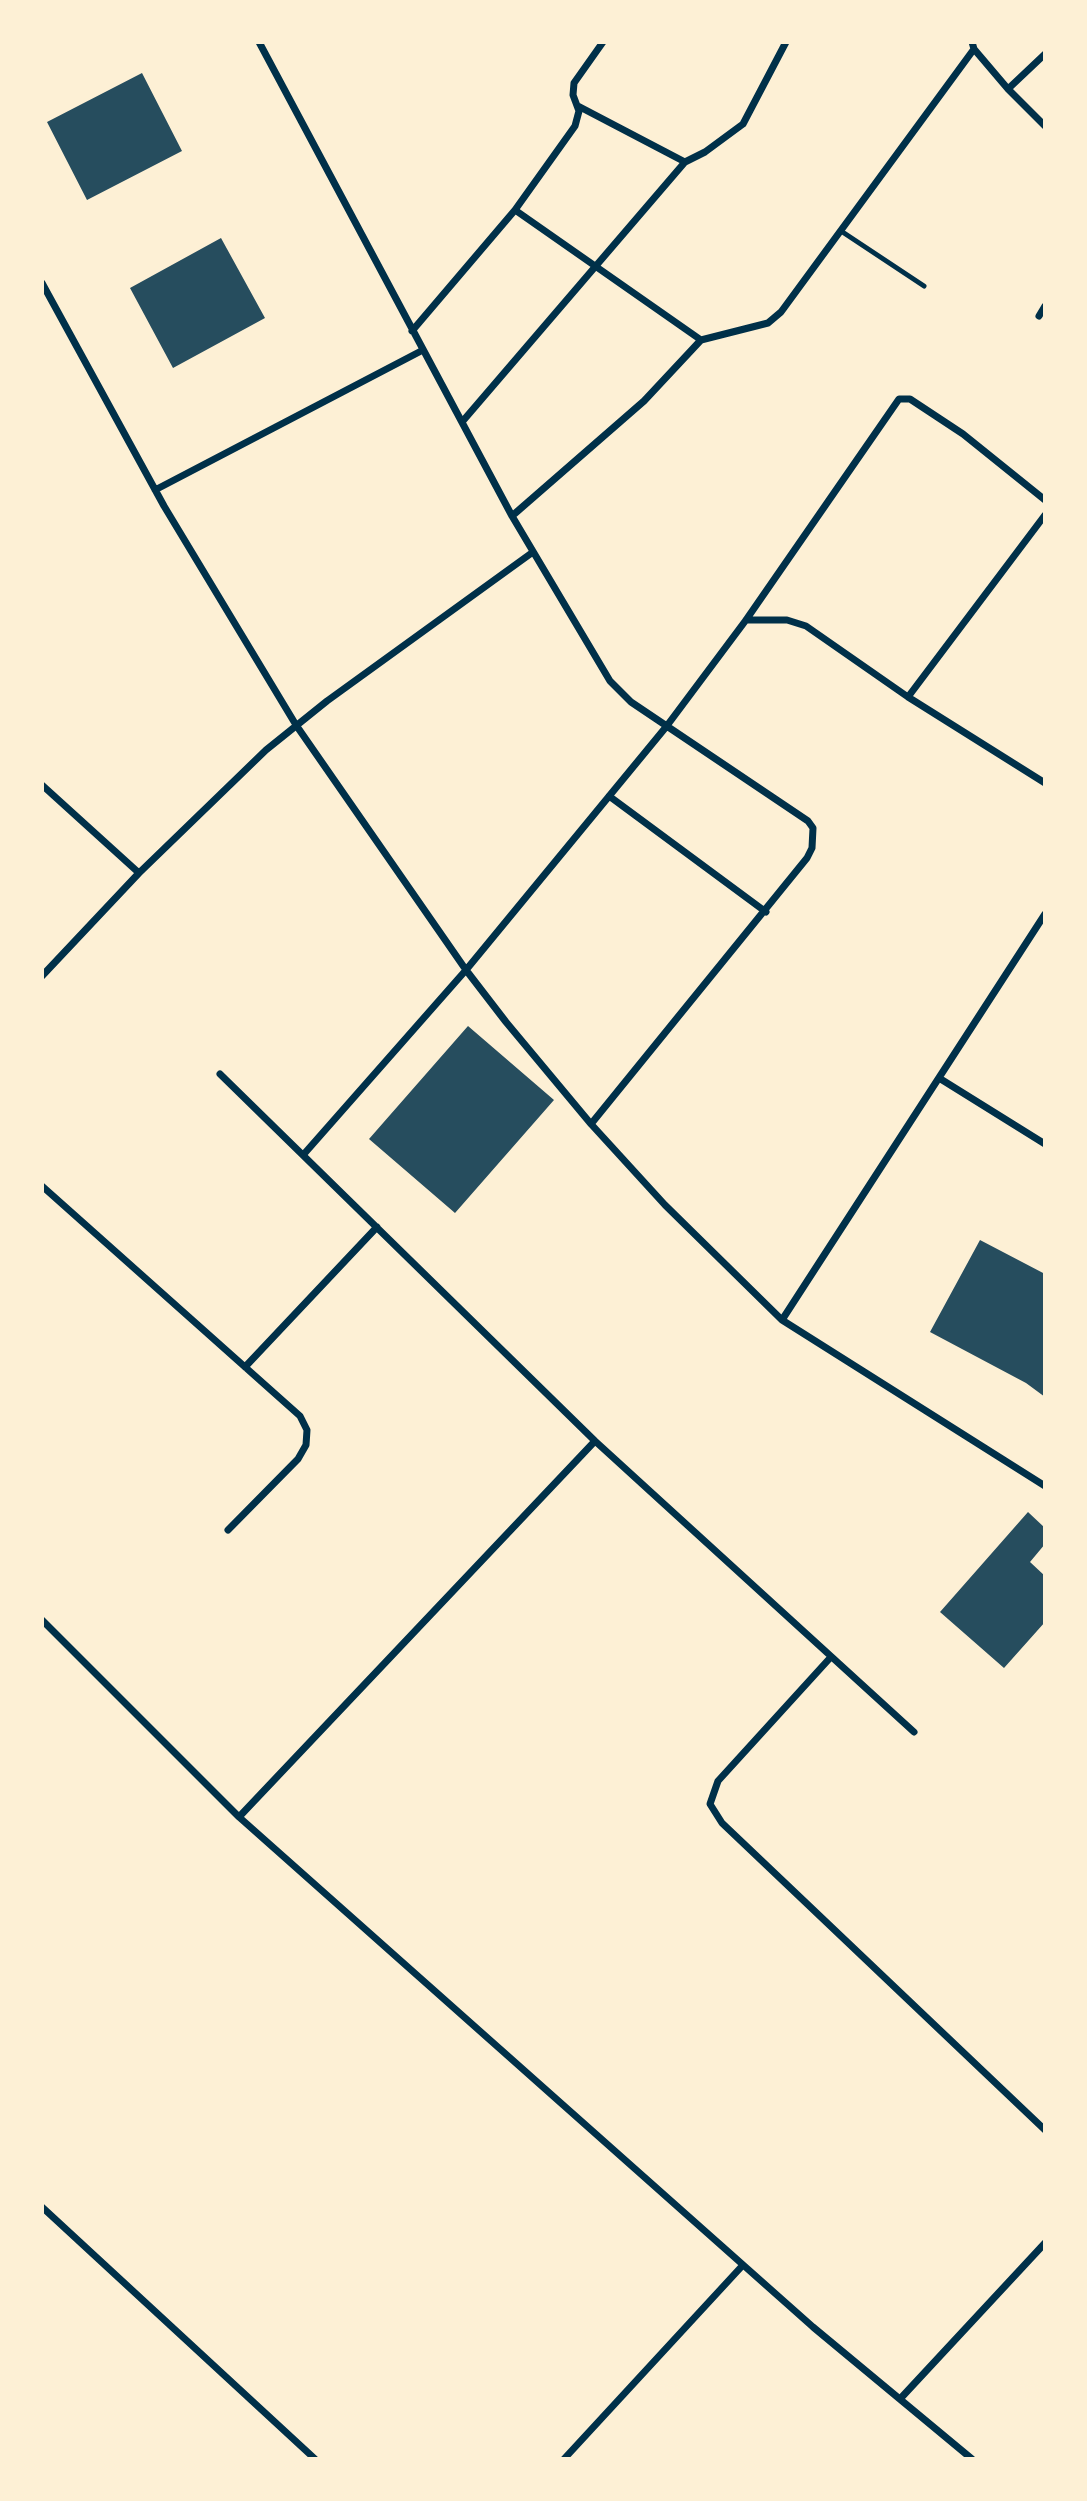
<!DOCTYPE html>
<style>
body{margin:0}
#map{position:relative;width:1087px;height:2501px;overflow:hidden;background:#fdf0d5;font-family:"PT Sans Narrow",sans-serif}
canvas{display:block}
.frame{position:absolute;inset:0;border:44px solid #fdf0d5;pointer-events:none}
</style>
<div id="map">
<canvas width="1087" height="2501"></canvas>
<div class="frame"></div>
</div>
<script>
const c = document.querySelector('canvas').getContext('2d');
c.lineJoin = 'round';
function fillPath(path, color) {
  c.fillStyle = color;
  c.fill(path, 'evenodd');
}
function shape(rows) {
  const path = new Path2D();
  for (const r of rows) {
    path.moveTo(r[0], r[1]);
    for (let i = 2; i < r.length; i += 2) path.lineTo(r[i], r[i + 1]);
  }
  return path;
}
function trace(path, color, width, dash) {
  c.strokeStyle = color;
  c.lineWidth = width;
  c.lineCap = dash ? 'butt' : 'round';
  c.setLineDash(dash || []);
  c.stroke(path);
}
const building = shape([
 [142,73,182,151,87,200,47,122],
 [221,238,265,318,173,368,130,288],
 [468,1026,554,1100,455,1213,369,1139],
 [980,1240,1045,1274,1045,1397,1026,1383,930,1332],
 [1028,1512,1045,1528,1045,1544,1030,1562,1045,1576,1045,1622,1004,1668,940,1612]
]);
const service = shape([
 [841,231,924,286]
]);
const minor = shape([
 [259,42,512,516,610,681,631,702,808,821,813,828,812,848,807,858,591,1124],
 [972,42,974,49,1008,89,1045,126],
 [1008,89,1045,54],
 [578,106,685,162],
 [515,210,701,340],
 [42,283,164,506,296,725,466,970,506,1022,591,1124,665,1205,782,1320,1045,1486],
 [1039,316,1045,306],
 [412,331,515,210,575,126,579,111,573,95,574,83,603,42],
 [701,340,768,323,781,312,974,49],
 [462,422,685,162,705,152,743,124,786,42],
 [155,490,423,350],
 [512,516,644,401,701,340],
 [746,620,787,620,806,626,908,697,1045,783],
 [908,697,1045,515],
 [42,785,139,873],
 [609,796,766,912],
 [42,976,139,873,266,750,327,701,533,552],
 [220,1074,595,1441,914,1732],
 [939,1078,1045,1144],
 [304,1154,466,970,666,727,746,620,899,399,910,399,963,434,1045,500],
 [42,1186,300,1416,307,1430,306,1445,298,1459,228,1530],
 [782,1320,1045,914],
 [245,1367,377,1227],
 [42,1620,239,1817,813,2327,972,2459],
 [830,1658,718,1781,710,1804,722,1823,1045,2130],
 [239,1817,595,1441],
 [42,2207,315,2459],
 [900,2399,1045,2243],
 [564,2459,743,2265]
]);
fillPath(building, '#264d5e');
trace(service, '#003049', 5);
trace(minor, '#003049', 7);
</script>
